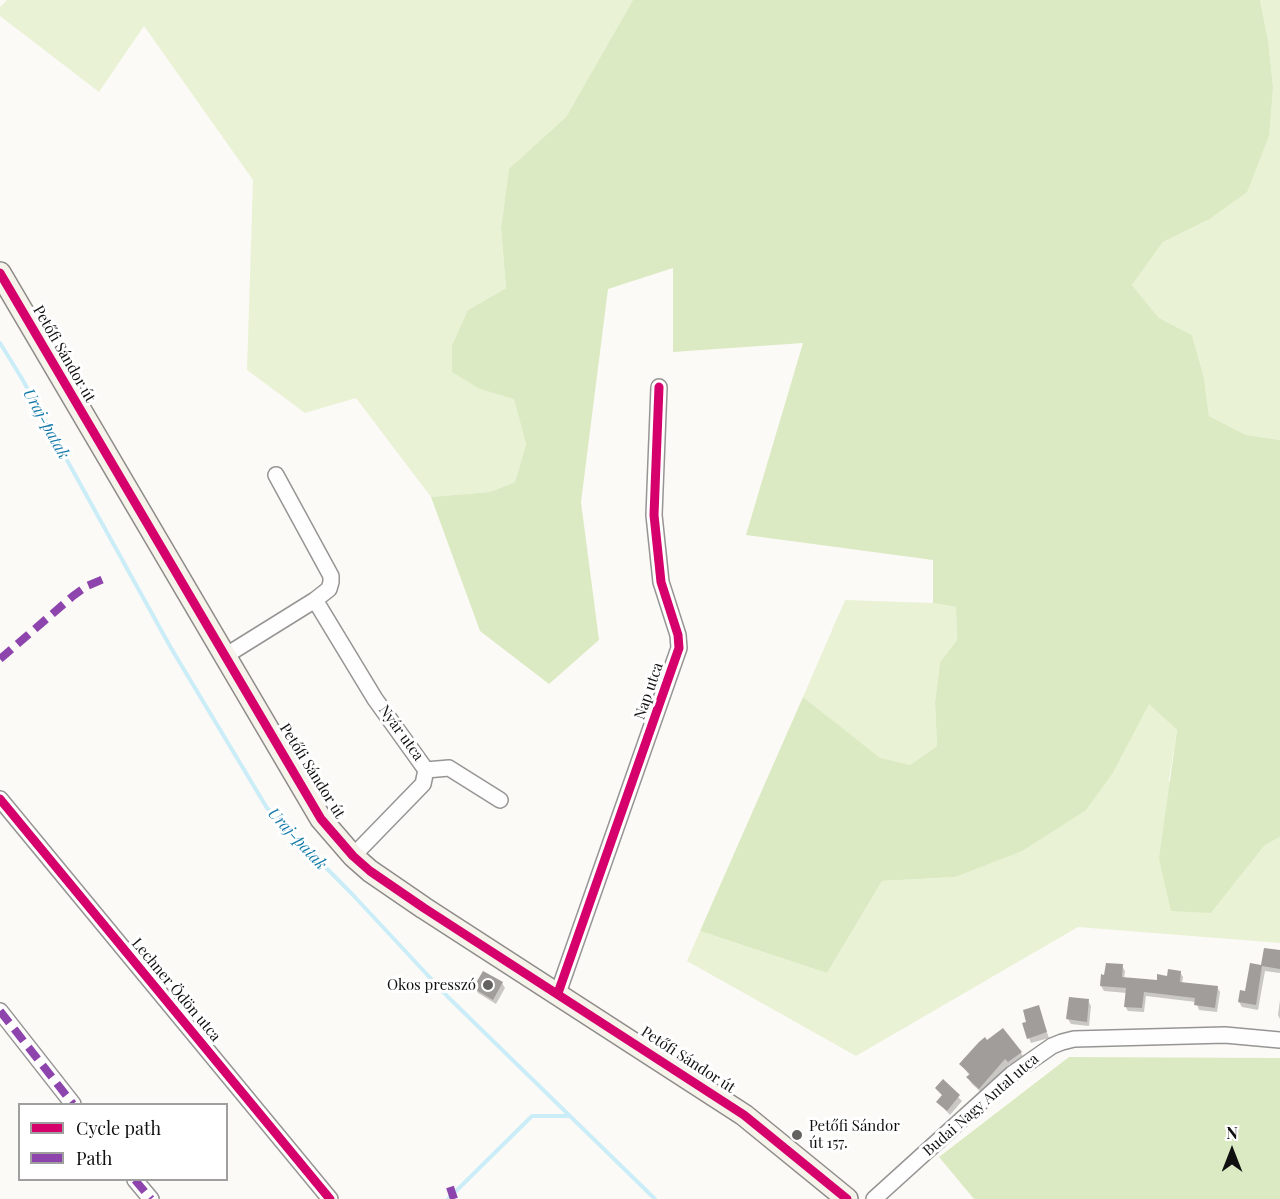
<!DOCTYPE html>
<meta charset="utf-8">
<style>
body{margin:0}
#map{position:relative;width:1280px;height:1199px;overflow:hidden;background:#fcfaf6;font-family:"Playfair Display",serif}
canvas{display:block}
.legend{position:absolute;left:18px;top:1103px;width:210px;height:78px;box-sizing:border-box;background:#fff;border:2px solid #9f9f9f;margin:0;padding:8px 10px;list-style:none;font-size:18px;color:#101010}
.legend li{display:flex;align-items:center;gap:12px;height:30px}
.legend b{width:30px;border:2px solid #9f9f9f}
.north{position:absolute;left:1202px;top:1121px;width:60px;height:60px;-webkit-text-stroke:4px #fff;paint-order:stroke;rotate:0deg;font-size:16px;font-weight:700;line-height:24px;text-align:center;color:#101010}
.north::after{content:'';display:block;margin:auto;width:21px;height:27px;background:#101010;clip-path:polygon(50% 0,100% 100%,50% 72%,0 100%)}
</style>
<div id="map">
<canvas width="1280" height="1199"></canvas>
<ul class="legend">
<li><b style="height:8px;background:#d6006c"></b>Cycle path</li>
<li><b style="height:8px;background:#8e44ad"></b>Path</li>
</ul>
<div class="north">N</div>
</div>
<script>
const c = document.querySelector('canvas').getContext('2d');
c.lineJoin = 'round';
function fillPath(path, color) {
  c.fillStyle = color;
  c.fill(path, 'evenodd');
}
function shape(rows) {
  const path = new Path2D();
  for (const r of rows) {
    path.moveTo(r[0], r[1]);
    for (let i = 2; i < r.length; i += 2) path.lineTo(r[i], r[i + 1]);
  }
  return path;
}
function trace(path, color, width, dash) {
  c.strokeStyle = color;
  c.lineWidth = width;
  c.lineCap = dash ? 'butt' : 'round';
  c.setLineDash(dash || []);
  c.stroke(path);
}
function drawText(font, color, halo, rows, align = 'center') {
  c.font = font + ' "Playfair Display",serif';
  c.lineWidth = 6;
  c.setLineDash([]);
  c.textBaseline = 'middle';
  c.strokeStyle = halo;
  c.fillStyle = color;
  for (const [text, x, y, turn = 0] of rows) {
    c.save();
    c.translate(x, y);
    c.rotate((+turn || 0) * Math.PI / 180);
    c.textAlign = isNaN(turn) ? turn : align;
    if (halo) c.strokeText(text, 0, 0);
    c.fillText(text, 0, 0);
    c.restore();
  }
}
const green = shape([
 [7,0,633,0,566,117,509,170,501,228,506,288,468,310,480,389,514,398,526,444,515,482,490,492,431,497,356,398,305,413,247,370,253,180,144,26,99,92,0,16,0,7],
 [1260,0,1280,0,1280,440,1246,435,1209,416,1204,378,1192,335,1159,318,1132,285,1163,242,1208,220,1273,86,1268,40],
 [845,600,933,603,956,607,957,640,940,662,935,703,937,746,910,765,880,759,803,697],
 [1149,703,1177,730,1169,780,1211,913,1265,845,1280,837,1280,943,1078,927,856,1056,687,961,700,931,827,973,882,881,955,877,1114,771]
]);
const forest = shape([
 [633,0,1260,0,1268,40,1273,86,1269,136,1247,192,1208,220,1163,242,1132,285,1159,318,1192,335,1204,378,1209,416,1246,435,1280,440,1280,837,1265,845,1211,913,1171,911,1159,859,1177,730,1149,704,1114,771,1086,810,1022,851,955,877,882,881,827,973,700,931,803,697,880,758,910,765,937,746,935,703,940,662,957,640,956,607,933,603,933,560,746,535,803,343,673,352,673,268,608,289,581,502,599,640,549,684,480,631,431,497,490,492,515,482,526,444,514,399,480,389,452,372,452,346,468,310,506,288,501,228,509,169,566,117],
 [1069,1057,1280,1058,1280,1199,974,1199,939,1157]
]);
const shadow = shape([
 [1265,949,1280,952,1280,973,1265,971,1258,1010,1242,1007,1239,1002,1247,993,1251,965,1262,967],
 [1122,966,1125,971,1124,979,1158,982,1180,972,1183,977,1182,984,1217,987,1220,992,1217,1012,1199,1010,1196,1002,1146,996,1144,1012,1128,1011,1125,1006,1127,993,1104,991,1101,986],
 [502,983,505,988,496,1004,478,993,475,988],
 [1280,1000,1280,1019,1278,1015],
 [1088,1001,1091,1006,1089,1026,1071,1024,1068,1019],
 [1038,1007,1049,1038,1031,1043,1029,1038,1028,1023],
 [987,1042,1021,1053,1025,1059,1013,1068,1010,1064,983,1094,972,1084,968,1078,970,1076,961,1064],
 [943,1082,962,1101,950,1115,938,1102,943,1096,937,1088]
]);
const stream = shape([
 [0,343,21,377,171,648,267,808,353,895,448,997,655,1199],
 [448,1199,532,1116,569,1116]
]);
const building = shape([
 [1264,948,1280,950,1280,969,1262,966,1256,1005,1238,1002,1240,990,1245,991,1250,963,1261,965],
 [1106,963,1123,964,1122,977,1157,980,1157,974,1167,976,1168,969,1181,971,1180,982,1218,986,1215,1008,1194,1005,1195,998,1144,992,1142,1008,1124,1007,1126,988,1100,986,1101,974,1104,975],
 [483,971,503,982,493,1000,473,988],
 [1069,997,1089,999,1087,1022,1066,1019],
 [1039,1005,1047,1032,1027,1039,1022,1023,1026,1022,1023,1010],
 [1003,1028,1022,1052,1008,1062,1005,1059,979,1089,966,1077,970,1074,959,1064,979,1042,985,1037,987,1040],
 [943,1079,960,1095,947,1111,936,1102,942,1095,935,1088]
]);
const street = shape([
 [315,600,375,699,426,770,423,784,353,856],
 [225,656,315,600,329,589,331,582,331,576,276,475],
 [426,770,449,768,500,800],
 [0,799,330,1199],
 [558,993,679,648,678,635,661,582,654,515,659,387],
 [0,1011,73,1104],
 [135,1180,151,1199],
 [874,1199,1012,1074,1052,1046,1062,1042,1074,1039,1225,1035,1280,1040]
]);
const secondary = shape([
 [0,273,321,819,353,856,370,871,424,908,744,1115,847,1199]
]);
const quiet = shape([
 [0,659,73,596,87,586,106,578],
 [0,1011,73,1104],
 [135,1180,151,1199],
 [450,1187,454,1199]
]);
const cycleway = shape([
 [0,273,321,819,353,856,370,871,424,908,744,1115,847,1199],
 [0,799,330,1199],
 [558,993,679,648,678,635,661,582,654,515,659,387]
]);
const markers = [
 [488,985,6,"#636260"],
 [797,1135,6,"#636260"]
];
const streetNames = [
 ["Petőfi Sándor út",64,354,60],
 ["Nap utca",649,691,-71],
 ["Nyár utca",401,733,54],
 ["Petőfi Sándor út",312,771,58],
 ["Lechner Ödön utca",176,990,50],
 ["Petőfi Sándor út",688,1060,33],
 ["Budai Nagy Antal utca",981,1105,-41]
];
const poiNames = [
 ["Okos presszó",476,985],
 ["Petőfi Sándor",809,1126,"left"],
 ["út 157.",809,1143,"left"]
];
const waterNames = [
 ["Uraj-patak",46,424,61],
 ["Uraj-patak",297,839,47]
];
fillPath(green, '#e9f2d5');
fillPath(forest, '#dbeac2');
fillPath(shadow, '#0003');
trace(stream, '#caedf8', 4);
fillPath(building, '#a09d9b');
trace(street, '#969594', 18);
trace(secondary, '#8d8c8a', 24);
trace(street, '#fffefe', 15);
trace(secondary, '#f6f3eb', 21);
trace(quiet, '#8e44ad', 8, [15, 8]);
trace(cycleway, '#d6006c', 9);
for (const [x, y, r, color] of markers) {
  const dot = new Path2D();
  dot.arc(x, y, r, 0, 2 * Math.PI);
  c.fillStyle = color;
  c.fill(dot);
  trace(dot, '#fff', 2);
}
drawText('15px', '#101010', '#fff', streetNames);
drawText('15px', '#101010', '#fff', poiNames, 'right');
drawText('italic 16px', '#137aa8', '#fff', waterNames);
</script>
